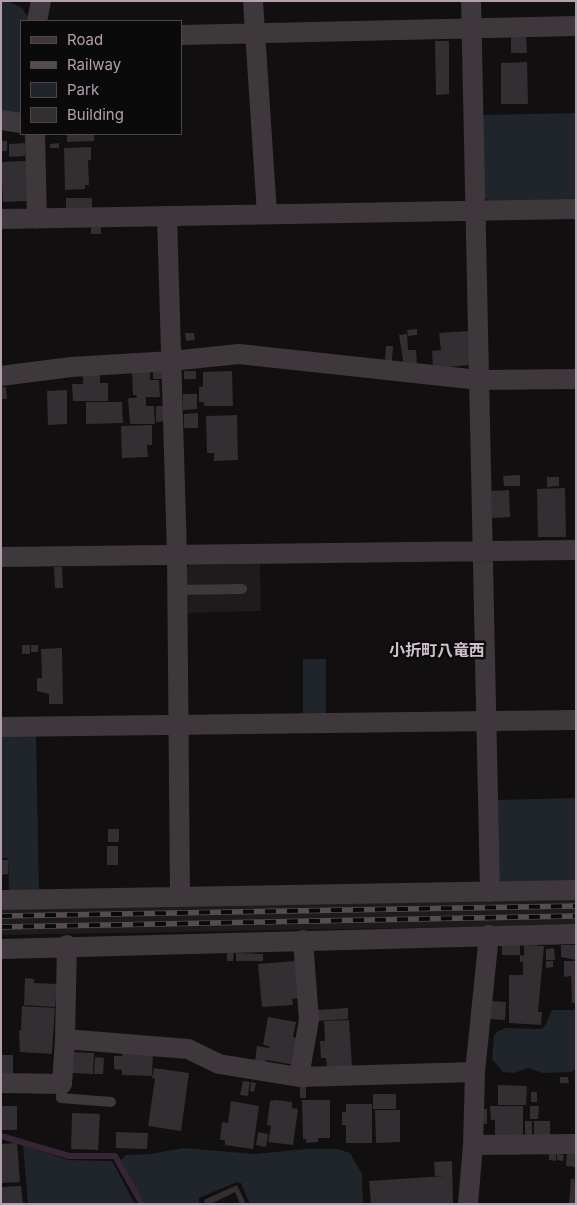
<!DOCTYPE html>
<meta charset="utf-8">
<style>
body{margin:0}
#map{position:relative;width:577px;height:1205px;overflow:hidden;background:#110f10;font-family:Inter,sans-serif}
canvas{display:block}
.frame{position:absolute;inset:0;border:2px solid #b39fae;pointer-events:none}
.legend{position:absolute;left:20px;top:20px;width:162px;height:115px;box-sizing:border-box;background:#0b0a0b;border:1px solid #4e464c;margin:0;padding:6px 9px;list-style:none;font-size:15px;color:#b39fae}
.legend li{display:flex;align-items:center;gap:10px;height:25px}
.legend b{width:25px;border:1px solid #4e464c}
</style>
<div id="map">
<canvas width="577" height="1205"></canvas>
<div class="frame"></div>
<ul class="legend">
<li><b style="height:6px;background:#3e373b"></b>Road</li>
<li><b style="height:6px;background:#554c52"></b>Railway</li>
<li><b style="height:14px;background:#20242b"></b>Park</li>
<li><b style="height:14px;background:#332e31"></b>Building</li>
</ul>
</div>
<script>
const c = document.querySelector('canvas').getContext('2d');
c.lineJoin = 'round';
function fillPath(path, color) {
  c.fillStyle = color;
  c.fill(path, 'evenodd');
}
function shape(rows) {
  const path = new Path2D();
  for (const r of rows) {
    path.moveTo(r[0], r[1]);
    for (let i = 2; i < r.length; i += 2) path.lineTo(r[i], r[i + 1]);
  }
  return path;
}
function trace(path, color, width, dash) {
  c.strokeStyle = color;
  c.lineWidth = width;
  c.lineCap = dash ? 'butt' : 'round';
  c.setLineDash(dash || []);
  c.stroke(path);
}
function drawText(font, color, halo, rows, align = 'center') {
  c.font = font + ' Inter,"Noto Sans JP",sans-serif';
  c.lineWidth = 5;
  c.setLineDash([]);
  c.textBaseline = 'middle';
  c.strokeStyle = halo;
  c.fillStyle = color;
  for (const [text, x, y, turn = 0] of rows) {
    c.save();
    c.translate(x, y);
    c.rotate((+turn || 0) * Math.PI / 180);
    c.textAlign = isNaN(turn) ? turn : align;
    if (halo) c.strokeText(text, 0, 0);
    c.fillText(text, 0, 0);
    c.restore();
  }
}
const built = shape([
 [260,564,261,611,184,613,184,570,190,565],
 [576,897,576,925,1,935,1,906]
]);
const green = shape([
 [1,1,8,1,22,8,28,17,27,21,21,21,21,119,1,115],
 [576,113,576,201,491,203,484,196,482,115],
 [303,659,326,659,326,714,303,714],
 [1,733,36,733,39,890,9,891,8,858,1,858],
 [576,798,576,882,503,883,496,876,495,800],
 [552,1010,576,1010,576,1069,571,1072,543,1073,528,1068,514,1073,503,1072,492,1059,494,1036,498,1031,506,1028,541,1029,545,1026],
 [23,1145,68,1160,112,1161,135,1204,28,1204],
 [184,1148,254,1154,306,1149,338,1149,350,1153,362,1174,363,1204,250,1204,241,1183,237,1182,199,1198,199,1204,146,1204,120,1161,126,1155,150,1154]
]);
const stream = shape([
 [1,1136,69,1156,115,1156,142,1204]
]);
const building = shape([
 [511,37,526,37,527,53,511,53],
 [435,41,449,41,449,94,436,95],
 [527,62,528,104,501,104,501,63],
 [67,134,94,134,94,141,67,142],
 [1,141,7,141,7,151,1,151],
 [25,143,25,156,9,157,9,144],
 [59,143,59,148,50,148,50,144],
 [91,147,91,160,88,160,89,185,85,185,85,189,65,190,64,148],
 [26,161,27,201,3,202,1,162],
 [66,198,92,198,92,209,66,210],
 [91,227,101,227,101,234,91,234],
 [417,329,417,335,408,336,407,330],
 [468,331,471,365,433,368,432,351,441,350,439,333],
 [185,333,194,333,195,340,186,341],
 [407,334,408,350,416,350,417,366,404,366,399,335],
 [386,346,393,346,392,361,385,361],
 [132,371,150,371,150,380,159,380,160,397,146,397,146,406,154,406,155,424,130,424,128,398,137,398,136,395,133,395],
 [153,371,163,371,163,379,153,379],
 [184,371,196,371,196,379,184,379],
 [232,371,233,406,204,406,204,402,199,402,199,387,203,387,203,372],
 [83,375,100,375,100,383,108,383,108,401,73,401,72,384,83,384],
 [1,387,6,387,7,399,1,399],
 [67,390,67,424,48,425,47,391],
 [183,394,197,394,197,409,183,410],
 [86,402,122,402,123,423,86,424],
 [156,406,166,406,166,421,156,422],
 [198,413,198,428,184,428,184,414],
 [237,415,238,460,214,461,214,453,207,453,206,416],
 [152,425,152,445,147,445,148,457,122,458,121,426],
 [520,475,520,486,504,486,503,476],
 [547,477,559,477,559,486,547,487],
 [565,488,566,537,538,537,537,489],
 [509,490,510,517,492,518,491,491],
 [54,567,62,567,63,588,55,588],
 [22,645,30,645,30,654,22,654],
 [31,645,38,645,38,652,31,652],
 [62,648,63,704,49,704,49,694,37,691,37,678,42,678,41,649],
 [108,829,119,829,119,842,108,842],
 [107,846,118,846,118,865,107,865],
 [1,860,8,860,8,874,1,875],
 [520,944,520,955,502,955,502,945],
 [524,945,544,946,538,1012,542,1012,541,1025,509,1023,509,975,523,975,523,962,520,962,520,955,524,956],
 [561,945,576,945,576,960,561,957],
 [554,948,555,960,546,960,546,949],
 [227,953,234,953,233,961,227,961],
 [236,953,263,954,263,961,236,961],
 [295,961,299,998,292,999,293,1005,262,1007,258,964],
 [546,961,553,961,553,967,546,968],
 [564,961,576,961,576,1003,572,1003,571,976,564,977],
 [25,978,34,979,34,983,57,984,55,1007,24,1005],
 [489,1001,506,1002,505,1020,488,1019],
 [22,1006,55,1008,52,1054,20,1052,19,1030,21,1031],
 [348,1008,348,1019,318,1021,317,1010],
 [268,1017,296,1022,293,1037,298,1038,295,1065,266,1060,266,1063,255,1061,257,1046,269,1048,269,1046,263,1045],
 [349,1020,352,1067,327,1068,326,1058,321,1058,320,1041,325,1041,324,1021],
 [72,1052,94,1053,93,1074,71,1073],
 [123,1052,153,1053,152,1076,122,1075,122,1070,114,1069,114,1056,122,1056],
 [1,1055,13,1055,13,1077,1,1076],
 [95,1057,104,1058,103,1074,94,1074],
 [154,1068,189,1073,181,1131,148,1126,155,1079,152,1078],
 [560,1077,568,1077,569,1083,560,1083],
 [243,1081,250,1082,248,1096,240,1095],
 [251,1082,256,1083,254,1092,250,1091],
 [498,1085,527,1086,526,1105,498,1105],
 [300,1086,306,1086,306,1098,300,1098],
 [531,1092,537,1092,537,1102,531,1102],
 [373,1094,396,1094,396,1109,373,1109],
 [275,1100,292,1102,292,1108,298,1109,293,1145,268,1142,271,1126,267,1125,270,1101],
 [302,1100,330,1100,330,1138,318,1138,318,1142,306,1143,306,1139,303,1139],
 [231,1101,259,1106,253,1149,225,1145,225,1140,220,1140,222,1122,228,1123],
 [346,1104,372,1104,372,1143,346,1143,346,1125,342,1125,342,1112,346,1112],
 [1,1106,17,1106,17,1130,1,1130],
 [490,1106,523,1106,523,1139,495,1139,495,1120,491,1120],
 [530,1106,539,1106,538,1119,530,1119],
 [480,1109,487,1109,487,1124,479,1124],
 [375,1110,400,1110,400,1142,376,1143],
 [72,1113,100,1114,98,1150,71,1149],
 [525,1121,532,1121,532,1136,525,1136],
 [534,1121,550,1121,550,1136,534,1136],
 [116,1132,148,1133,147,1149,116,1148],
 [258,1132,268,1134,266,1147,256,1145],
 [17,1143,20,1182,1,1183,1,1144],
 [549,1149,556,1150,556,1161,549,1160],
 [567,1151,576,1151,576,1167,566,1166],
 [557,1154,564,1155,563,1161,557,1160],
 [452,1161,453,1204,371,1204,369,1181,445,1176,435,1176,434,1162],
 [574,1174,576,1204,569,1204,571,1179,574,1179],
 [237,1185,246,1204,240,1204,235,1192,211,1204,206,1204,204,1200],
 [21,1186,23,1204,1,1204,1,1187]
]);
const service = shape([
 [177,590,242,589],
 [62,1084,61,1098,111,1102]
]);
const minor = shape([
 [253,1,267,214],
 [471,1,490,892],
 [37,21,41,1],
 [181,35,576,26],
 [1,120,21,123],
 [35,134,37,219],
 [167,216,177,555,180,896],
 [1,219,576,209],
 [1,376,71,367,171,361,239,354,479,380,576,379],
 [1,557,576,550],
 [1,727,576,720],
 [1,900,576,890],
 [1,949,576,934],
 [65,1039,188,1049,219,1064,299,1077,475,1072],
 [299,1077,309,1020,303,940],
 [1,1083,62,1084,65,1039,67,945],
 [473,1145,576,1144],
 [468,1204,473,1145,475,1072,489,935]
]);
const rail = shape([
 [1,916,576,906],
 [1,927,576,916]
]);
const quarterNames = [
 ["小折町八竜西",437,651]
];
fillPath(built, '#1e1b1c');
fillPath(green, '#20242b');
trace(stream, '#352535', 6);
fillPath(building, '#332e31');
trace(service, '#3e373b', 10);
trace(minor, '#3e373b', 20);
trace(rail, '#554c52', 5.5);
trace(rail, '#0b0a0b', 4, [11]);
drawText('bold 16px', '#cfc0cb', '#0b0a0b', quarterNames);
</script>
